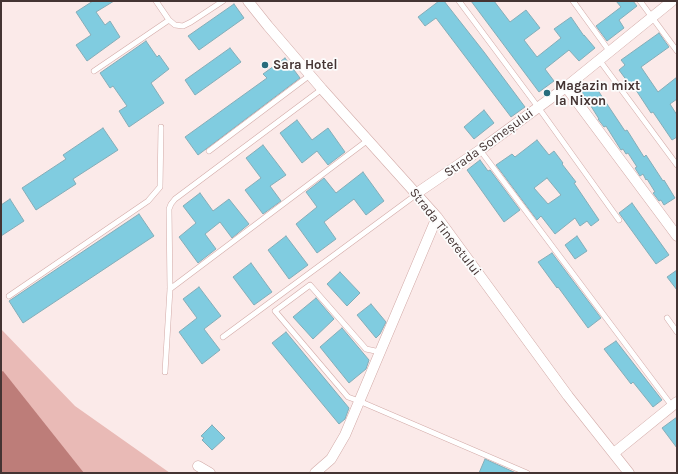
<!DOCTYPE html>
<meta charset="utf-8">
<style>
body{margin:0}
#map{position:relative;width:678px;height:474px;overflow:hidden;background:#fbeae9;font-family:Karla,sans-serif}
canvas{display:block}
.frame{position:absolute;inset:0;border:2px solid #443433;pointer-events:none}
</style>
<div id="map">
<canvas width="678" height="474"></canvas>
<div class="frame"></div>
</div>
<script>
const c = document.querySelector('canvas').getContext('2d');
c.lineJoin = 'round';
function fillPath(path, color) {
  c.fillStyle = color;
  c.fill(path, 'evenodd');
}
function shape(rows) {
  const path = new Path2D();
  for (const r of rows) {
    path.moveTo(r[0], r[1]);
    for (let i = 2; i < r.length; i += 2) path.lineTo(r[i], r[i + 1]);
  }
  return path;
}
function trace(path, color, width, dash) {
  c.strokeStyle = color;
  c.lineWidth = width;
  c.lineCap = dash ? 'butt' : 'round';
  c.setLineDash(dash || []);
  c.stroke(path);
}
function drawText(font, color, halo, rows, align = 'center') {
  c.font = font + ' Karla,sans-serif';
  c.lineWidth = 3.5;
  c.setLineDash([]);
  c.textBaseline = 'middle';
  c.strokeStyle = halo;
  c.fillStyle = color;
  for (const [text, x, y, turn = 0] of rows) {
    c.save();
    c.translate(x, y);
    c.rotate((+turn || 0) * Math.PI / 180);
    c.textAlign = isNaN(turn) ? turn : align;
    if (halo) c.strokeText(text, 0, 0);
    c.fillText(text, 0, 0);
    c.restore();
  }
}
const green = shape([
 [1,329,75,406,170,473,1,473]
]);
const water = shape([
 [3,371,84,473,1,473,1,372]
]);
const building = shape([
 [93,1,114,1,96,12,105,25,110,21,120,37,87,61,76,45,91,35,76,12,93,1],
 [439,1,444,1,484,52,525,107,511,117,436,18,425,26,418,17,439,1],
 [471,1,494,1,510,22,526,10,540,28,524,40,537,57,561,38,554,29,571,17,584,36,584,35,595,48,579,61,569,50,545,69,554,81,539,92,471,1],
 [616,1,633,1,637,6,619,20,624,28,607,41,596,26,621,7,616,1],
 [234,4,244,18,199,50,188,36,234,4],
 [659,33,669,47,641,67,658,92,677,77,677,99,670,104,677,115,677,137,672,140,653,112,651,113,632,84,630,85,619,70,625,65,621,60,659,33],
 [146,41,157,57,159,55,169,69,151,83,164,103,129,127,119,111,127,106,113,86,110,88,100,73,146,41],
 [230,48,241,62,195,95,185,80,230,48],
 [285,58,300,78,198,155,185,137,267,78,263,74,285,58],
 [593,83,625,131,627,130,644,157,646,155,663,181,664,180,675,198,664,205,661,200,659,201,653,193,655,192,647,179,646,180,643,174,640,176,635,168,637,167,628,153,626,154,623,149,621,150,606,126,604,127,598,119,599,119,589,103,587,104,581,97,584,95,581,91,593,83],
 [484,110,494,123,474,139,464,127,484,110],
 [297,120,312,140,328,128,345,152,328,165,317,151,302,163,280,133,297,120],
 [103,128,118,150,73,179,76,184,36,210,22,188,66,159,63,155,103,128],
 [537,140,549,155,554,151,563,163,562,164,576,182,574,183,599,220,591,226,587,221,580,226,575,218,555,234,541,216,537,220,496,165,512,154,515,157,537,140],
 [547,178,561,195,548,204,534,188,547,178],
 [263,145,286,175,270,186,281,201,263,214,245,190,261,178,246,158,263,145],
 [480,160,488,171,490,170,520,210,504,222,467,170,480,160],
 [363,172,384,201,366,215,354,199,324,222,336,239,317,253,296,224,317,207,306,192,324,178,336,193,363,172],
 [200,193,213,211,229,199,249,224,232,238,220,222,205,234,216,249,198,263,179,237,196,223,183,206,200,193],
 [10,199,24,221,1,236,1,205,10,199],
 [632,203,669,255,656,264,619,213,632,203],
 [139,214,154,236,23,323,9,301,139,214],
 [286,236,308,265,289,279,268,250,286,236],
 [577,236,587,251,575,259,565,245,577,236],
 [552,253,601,318,588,328,558,287,557,288,538,262,552,253],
 [251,263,272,292,254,305,233,277,251,263],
 [677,270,677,290,667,277,677,270],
 [340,272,360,293,347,306,327,284,340,272],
 [199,287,221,316,204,329,220,350,202,364,179,332,197,318,183,299,199,287],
 [316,298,334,319,313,339,293,317,316,298],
 [371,304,386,322,380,334,376,338,357,315,371,304],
 [342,328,369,360,366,369,349,383,320,347,342,328],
 [286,332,349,408,345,419,339,424,272,343,286,332],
 [616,341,662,400,653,407,633,382,631,384,604,349,616,341],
 [677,417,677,448,662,428,677,417],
 [212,425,225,438,212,450,202,440,204,438,201,436,212,425],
 [485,459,505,468,516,473,479,473,485,459]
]);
const lane = shape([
 [156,1,169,20,175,25,183,26,191,22,223,1],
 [459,1,538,107,619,220],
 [573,1,610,52],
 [640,1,677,51],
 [600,61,677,165],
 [94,71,169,20],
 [480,150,672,406],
 [209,151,310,75],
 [170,289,368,140],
 [9,296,148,201,160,187,161,127],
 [667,318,677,332],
 [223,337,417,194],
 [380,352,366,349,310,285,275,311,348,397,359,401,527,473],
 [165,372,170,289,169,209,171,204,175,199,322,89]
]);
const street = shape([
 [248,1,268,26,322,89,437,217,568,396,629,473],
 [566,87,677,236],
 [417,193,480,150,566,87,672,1],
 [614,453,677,402],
 [198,466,210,473],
 [315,473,331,459,345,435,437,217]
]);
const markers = [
 [265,65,4,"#286d7d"],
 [547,93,4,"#286d7d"]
];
const poiNames = [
 ["Sara Hotel",273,65],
 ["Magazin mixt",555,86],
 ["la Nixon",555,101]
];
const streetNames = [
 ["Strada Someșului",489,143,-36],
 ["Strada Tineretului",445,232,52]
];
fillPath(green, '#e9bab6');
fillPath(water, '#bd7d79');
fillPath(building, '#80cce0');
trace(building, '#84adb8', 1);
trace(lane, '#d2aaa7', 6);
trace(street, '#d2aaa7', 11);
trace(lane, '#fff', 5);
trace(street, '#fff', 10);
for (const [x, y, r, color] of markers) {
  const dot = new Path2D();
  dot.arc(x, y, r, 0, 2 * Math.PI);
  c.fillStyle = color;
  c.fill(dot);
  trace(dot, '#fcfcfc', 1.5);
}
drawText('bold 13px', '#443433', '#fcfcfc', poiNames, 'left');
drawText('13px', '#443433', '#fcfcfc', streetNames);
</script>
